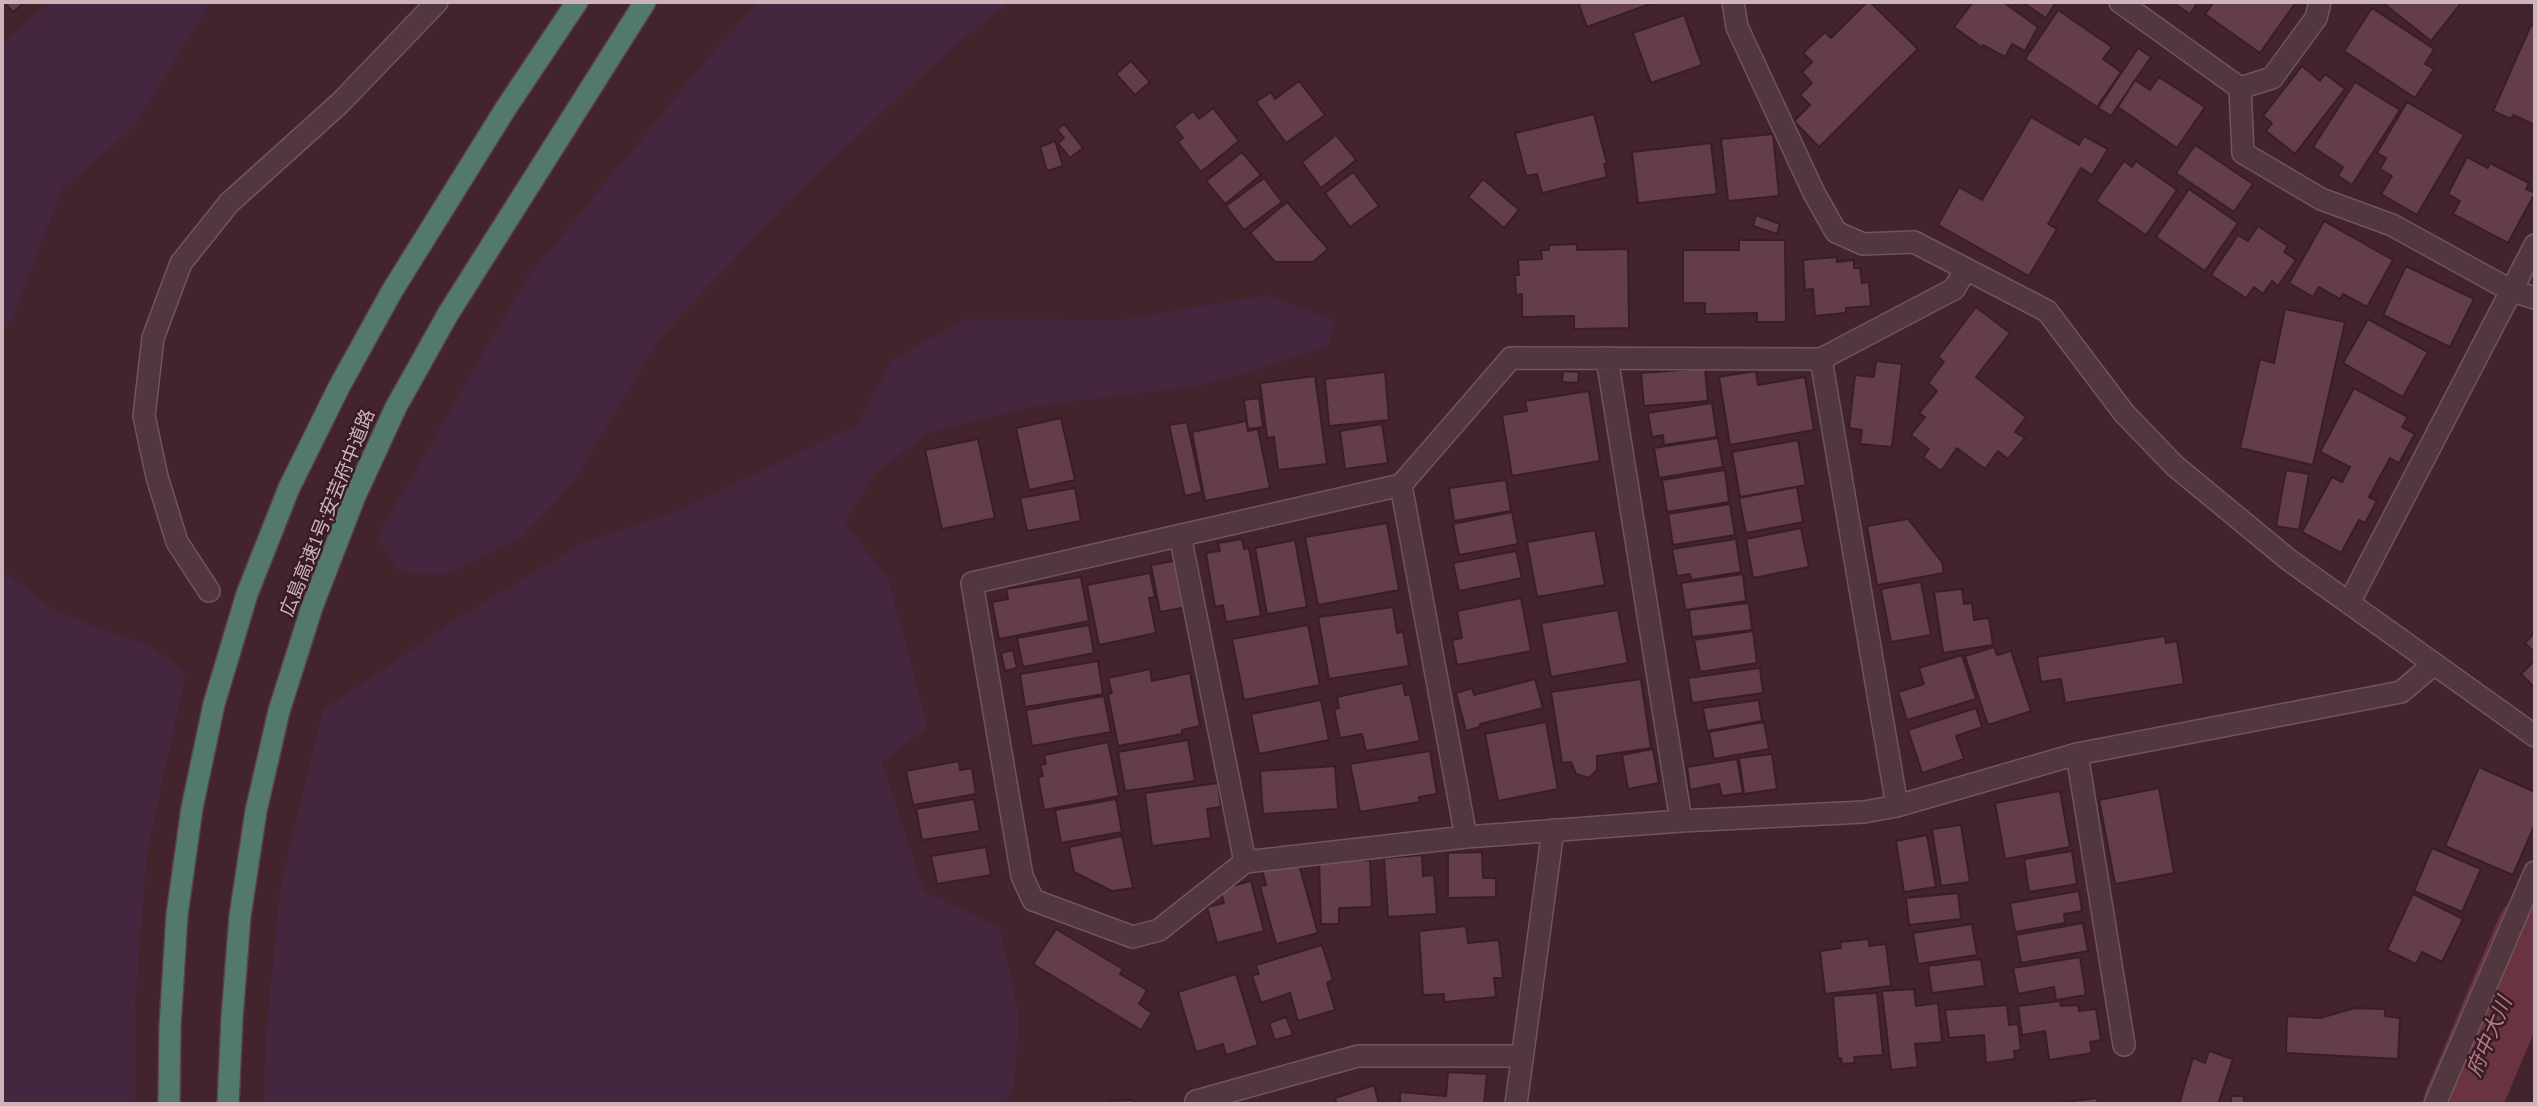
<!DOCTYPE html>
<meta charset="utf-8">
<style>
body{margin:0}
#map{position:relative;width:2537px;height:1106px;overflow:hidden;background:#43232c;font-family:"PT Sans Narrow",sans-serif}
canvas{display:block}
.frame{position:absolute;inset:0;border:4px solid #ccb4ba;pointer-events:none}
</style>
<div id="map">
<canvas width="2537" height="1106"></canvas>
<div class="frame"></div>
</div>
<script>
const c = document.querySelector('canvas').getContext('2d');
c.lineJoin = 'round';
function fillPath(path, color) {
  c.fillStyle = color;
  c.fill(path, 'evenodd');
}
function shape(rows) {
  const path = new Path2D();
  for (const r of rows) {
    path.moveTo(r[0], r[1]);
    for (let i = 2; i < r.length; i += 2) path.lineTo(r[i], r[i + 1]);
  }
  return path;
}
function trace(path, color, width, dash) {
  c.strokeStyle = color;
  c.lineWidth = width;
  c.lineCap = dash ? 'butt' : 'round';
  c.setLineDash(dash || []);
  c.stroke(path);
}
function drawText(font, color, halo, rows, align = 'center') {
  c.font = font + ' "PT Sans Narrow","Noto Sans JP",sans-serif';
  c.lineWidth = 5;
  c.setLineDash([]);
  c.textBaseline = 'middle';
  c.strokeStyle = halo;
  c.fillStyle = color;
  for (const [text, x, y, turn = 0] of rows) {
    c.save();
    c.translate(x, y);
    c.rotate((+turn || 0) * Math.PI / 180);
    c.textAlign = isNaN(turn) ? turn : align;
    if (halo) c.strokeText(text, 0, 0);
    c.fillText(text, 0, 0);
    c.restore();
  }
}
const green = shape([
 [51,2,211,2,133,128,62,189,13,317,2,332,2,42],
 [759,2,1010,2,955,45,787,202,659,340,573,483,522,538,446,575,398,572,377,537,525,281,716,48],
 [1267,295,1334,320,1328,347,1205,385,1030,407,928,433,875,474,844,523,888,578,928,727,882,762,924,891,1000,928,1019,1014,1014,1088,1005,1104,264,1104,265,1048,280,888,323,710,453,621,586,541,676,511,857,425,891,361,965,319,1119,320],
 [2,566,4,571,57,612,151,647,186,672,147,853,135,1006,135,1104,2,1104]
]);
const river = shape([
 [2462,1104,2535,931]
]);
const building = shape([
 [4,2,25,2,13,12,4,2],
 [1578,2,1655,2,1587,27,1578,2],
 [1867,2,1870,2,1918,49,1819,147,1794,121,1810,105,1800,95,1812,83,1802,72,1812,62,1803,53,1825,32,1831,38,1867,2],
 [1973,2,2003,2,2038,27,2025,51,2012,44,2005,57,1983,45,1983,48,1954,27,1973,2],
 [2022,2,2056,2,2046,18,2022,2],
 [2172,2,2198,2,2190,14,2172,2],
 [2214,2,2296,2,2260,53,2205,14,2214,2],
 [2382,2,2462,2,2431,41,2382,2],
 [2372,8,2434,49,2425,64,2434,69,2415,98,2344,51,2372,8],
 [2058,10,2112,47,2103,59,2121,72,2097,107,2025,59,2058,10],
 [1684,15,1702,65,1651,83,1633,33,1684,15],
 [2531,25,2535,27,2535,125,2513,115,2511,119,2493,111,2531,25],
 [2138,48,2151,57,2111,116,2098,108,2138,48],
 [1131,61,1150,82,1135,95,1116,74,1131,61],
 [2302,66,2320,81,2325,74,2345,89,2295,154,2266,131,2272,123,2263,116,2302,66],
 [2159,77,2205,107,2177,148,2118,107,2135,80,2150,90,2159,77],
 [1299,81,1325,115,1286,143,1256,102,1271,92,1275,99,1299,81],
 [2355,82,2400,110,2352,185,2338,176,2343,167,2313,147,2355,82],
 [2407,102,2464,135,2417,215,2381,194,2392,176,2380,169,2386,158,2377,153,2407,102],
 [1213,108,1239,141,1201,172,1178,142,1183,138,1174,126,1193,111,1199,119,1213,108],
 [1594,114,1607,164,1604,164,1607,177,1542,193,1537,174,1526,176,1515,133,1594,114],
 [2031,117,2079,145,2084,136,2108,149,2092,175,2081,168,2048,224,2057,229,2029,276,1938,225,1959,187,1982,200,2031,117],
 [1064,124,1083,148,1070,158,1058,143,1064,138,1057,130,1064,124],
 [1773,134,1779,196,1728,201,1721,139,1773,134],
 [1336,135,1356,160,1321,188,1302,162,1336,135],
 [1055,141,1063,166,1047,171,1040,147,1055,141],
 [1711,143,1717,194,1638,203,1632,152,1711,143],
 [2195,145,2253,184,2234,212,2176,173,2195,145],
 [1242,152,1261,175,1225,204,1206,181,1242,152],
 [2467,157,2488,168,2490,163,2529,183,2526,189,2535,193,2508,243,2453,214,2460,201,2448,194,2467,157],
 [2124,161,2132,167,2136,161,2177,190,2146,235,2096,201,2124,161],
 [1353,172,1379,206,1350,227,1325,193,1353,172],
 [1264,178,1282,202,1244,230,1226,206,1264,178],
 [1483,179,1519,210,1504,228,1468,197,1483,179],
 [2189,189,2238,223,2205,271,2156,237,2189,189],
 [1287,202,1328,249,1313,262,1275,262,1250,233,1287,202],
 [1756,215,1780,224,1777,234,1753,226,1756,215],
 [2324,221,2393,260,2367,307,2343,294,2340,299,2319,287,2313,297,2289,283,2324,221],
 [2258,226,2288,246,2284,252,2296,260,2278,286,2272,281,2263,294,2254,287,2246,298,2211,275,2238,235,2248,241,2258,226],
 [1739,240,1785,240,1786,322,1757,322,1757,313,1705,314,1705,303,1683,303,1683,250,1739,250,1739,240],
 [1577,244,1577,250,1628,249,1629,328,1574,329,1574,316,1522,317,1522,294,1516,295,1515,275,1519,275,1518,260,1542,259,1541,250,1549,250,1549,245,1577,244],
 [1837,257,1837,262,1854,260,1854,268,1860,268,1862,283,1869,282,1871,306,1846,308,1846,313,1815,316,1813,289,1805,290,1803,260,1837,257],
 [2406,266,2474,299,2450,347,2383,315,2406,266],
 [1976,307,2010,333,1976,377,2026,417,2015,432,2025,438,2008,459,1998,451,1985,469,1957,448,1941,471,1923,457,1929,449,1911,435,1925,417,1919,413,1937,391,1928,383,1944,362,1938,357,1976,307],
 [2285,309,2345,322,2313,465,2240,448,2260,359,2274,363,2285,309],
 [2368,319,2428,352,2403,397,2343,363,2368,319],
 [1876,361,1902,364,1892,447,1860,444,1862,430,1849,428,1855,375,1874,377,1876,361],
 [1705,368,1708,401,1644,406,1641,373,1705,368],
 [1563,371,1579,372,1578,383,1562,382,1563,371],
 [1756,371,1758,385,1805,377,1814,430,1730,445,1719,377,1756,371],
 [1385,372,1389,420,1329,426,1325,379,1385,372],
 [1315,376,1327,464,1278,470,1274,437,1267,438,1260,383,1315,376],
 [2354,388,2408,417,2402,427,2415,434,2399,463,2390,458,2369,497,2377,501,2365,523,2359,520,2341,553,2302,532,2332,477,2342,482,2350,467,2320,452,2354,388],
 [1589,391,1600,461,1512,476,1502,415,1527,411,1525,401,1589,391],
 [1259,398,1263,427,1248,429,1244,400,1259,398],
 [1712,403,1717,437,1664,445,1663,435,1652,437,1648,413,1712,403],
 [1061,418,1075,480,1029,490,1016,428,1061,418],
 [1246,421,1248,431,1258,429,1270,488,1205,501,1192,432,1246,421],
 [1187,422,1202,492,1185,496,1169,425,1187,422],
 [1382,424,1388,463,1345,469,1340,431,1382,424],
 [1718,438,1723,467,1659,478,1654,448,1718,438],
 [978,439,995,518,942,529,925,450,978,439],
 [1798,440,1806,485,1740,497,1732,452,1798,440],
 [1725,470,1729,502,1667,512,1662,480,1725,470],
 [2286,470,2309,474,2299,530,2276,526,2286,470],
 [1506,480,1511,511,1454,521,1449,488,1506,480],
 [1797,487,1803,522,1746,533,1739,498,1797,487],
 [1075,488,1081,521,1027,531,1020,498,1075,488],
 [1730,504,1735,535,1673,545,1668,514,1730,504],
 [1512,512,1518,544,1459,555,1453,524,1512,512],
 [1908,519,1942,562,1944,573,1877,585,1867,526,1908,519],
 [1387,523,1399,590,1318,605,1305,537,1387,523],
 [1801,528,1809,567,1753,578,1746,539,1801,528],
 [1595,530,1605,585,1537,597,1527,542,1595,530],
 [1242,539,1244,549,1249,548,1261,616,1226,622,1223,605,1215,607,1206,553,1220,551,1218,543,1242,539],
 [1736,539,1741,572,1691,580,1690,574,1677,576,1672,549,1736,539],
 [1295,540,1307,607,1267,614,1255,548,1295,540],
 [1516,551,1522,578,1459,591,1453,563,1516,551],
 [1173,561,1180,568,1187,607,1160,612,1151,565,1173,561],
 [1150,573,1155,597,1149,598,1156,633,1099,645,1087,585,1150,573],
 [1743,574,1746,601,1685,610,1681,583,1743,574],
 [1081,577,1089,621,999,639,992,602,1008,599,1006,589,1081,577],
 [1921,582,1931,635,1891,642,1881,589,1921,582],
 [1962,589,1964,604,1972,603,1974,620,1989,618,1993,645,1943,653,1934,592,1962,589],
 [1521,598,1531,651,1457,665,1452,640,1462,638,1457,611,1521,598],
 [1749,603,1752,630,1692,637,1689,610,1749,603],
 [1393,607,1397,633,1403,631,1409,666,1329,679,1318,617,1393,607],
 [1618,610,1628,663,1551,677,1541,623,1618,610],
 [1089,625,1094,653,1023,667,1017,638,1089,625],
 [1308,625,1320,685,1244,700,1232,639,1308,625],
 [1753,631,1757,663,1700,672,1694,640,1753,631],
 [2535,632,2535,653,2525,643,2535,632],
 [2165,636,2166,643,2177,641,2184,684,2065,703,2061,679,2041,682,2037,657,2165,636],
 [1994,647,1997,655,2011,651,2031,711,1988,725,1965,656,1994,647],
 [1013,650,1017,668,1005,671,1001,653,1013,650],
 [1962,655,1976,699,1907,720,1898,692,1924,684,1919,668,1962,655],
 [2535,660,2535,688,2521,674,2535,660],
 [1098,661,1103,694,1025,707,1020,674,1098,661],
 [1760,668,1763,693,1692,703,1688,678,1760,668],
 [1150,669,1152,681,1190,673,1200,726,1182,730,1182,734,1118,746,1108,694,1112,693,1108,678,1150,669],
 [1535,679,1543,708,1480,724,1480,727,1466,731,1456,693,1472,688,1474,695,1535,679],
 [1641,679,1651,748,1597,756,1597,770,1589,778,1576,774,1571,762,1562,763,1551,692,1641,679],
 [1403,683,1405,695,1410,694,1420,741,1366,751,1362,734,1340,738,1334,709,1339,708,1337,697,1403,683],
 [1104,696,1111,732,1032,746,1026,710,1104,696],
 [1321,700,1329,740,1259,754,1251,714,1321,700],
 [1759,700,1762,721,1707,731,1703,708,1759,700],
 [1976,708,1982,727,1956,736,1964,759,1922,773,1908,730,1976,708],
 [1546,722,1558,789,1498,801,1485,734,1546,722],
 [1764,722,1769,749,1714,759,1709,732,1764,722],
 [1188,740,1195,781,1125,791,1118,752,1188,740],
 [1108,742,1119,796,1044,810,1038,777,1043,776,1040,765,1046,764,1044,755,1108,742],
 [1653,749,1659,783,1628,789,1622,755,1653,749],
 [1430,751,1437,794,1419,797,1420,802,1360,812,1350,764,1430,751],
 [1772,754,1777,789,1744,794,1739,758,1772,754],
 [1737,759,1743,793,1722,796,1719,784,1690,790,1687,767,1737,759],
 [959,761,960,770,972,768,976,794,913,805,906,771,959,761],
 [1335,766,1338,809,1263,814,1260,771,1335,766],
 [2479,767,2535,792,2535,824,2513,875,2445,846,2479,767],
 [1218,783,1221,807,1207,809,1211,838,1152,846,1145,793,1218,783],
 [2159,788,2174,873,2115,884,2099,800,2159,788],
 [2060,791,2070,847,2005,859,1995,803,2060,791],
 [974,799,980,831,922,840,916,809,974,799],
 [1116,799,1122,832,1061,843,1055,810,1116,799],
 [1961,825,1970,882,1941,886,1932,829,1961,825],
 [1927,835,1936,887,1904,892,1896,841,1927,835],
 [1122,836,1133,888,1112,891,1074,872,1069,847,1122,836],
 [986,847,991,875,937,884,931,856,986,847],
 [2432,848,2481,869,2462,912,2414,891,2432,848],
 [2072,851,2077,884,2029,892,2024,859,2072,851],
 [1482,852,1483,878,1496,878,1496,897,1448,898,1448,853,1482,852],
 [1422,855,1423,876,1434,875,1437,914,1388,917,1384,858,1422,855],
 [1370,860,1372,907,1339,908,1339,924,1321,924,1319,861,1370,860],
 [1298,861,1318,933,1276,944,1260,886,1266,885,1262,870,1298,861],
 [1251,881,1264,931,1217,943,1207,907,1224,903,1220,889,1251,881],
 [2079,891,2082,911,2064,914,2065,923,2015,932,2010,903,2079,891],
 [1958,893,1961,919,1909,925,1906,898,1958,893],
 [2413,894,2463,919,2442,962,2422,952,2416,964,2387,950,2413,894],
 [2083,923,2088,951,2021,963,2016,935,2083,923],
 [1972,924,1977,955,1918,964,1913,933,1972,924],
 [1466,926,1468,943,1499,940,1503,978,1494,978,1496,997,1444,1002,1444,994,1423,995,1419,931,1466,926],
 [1056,929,1123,969,1120,974,1147,990,1139,1004,1152,1013,1141,1030,1033,964,1056,929],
 [1869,939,1869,946,1886,944,1891,986,1825,994,1820,951,1841,948,1840,942,1869,939],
 [1322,945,1333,980,1327,983,1335,1010,1298,1021,1290,993,1261,1003,1252,975,1259,974,1256,965,1322,945],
 [2080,957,2086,995,2056,1000,2054,987,2018,994,2013,968,2080,957],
 [1981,959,1985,986,1932,993,1928,966,1981,959],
 [1236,974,1258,1045,1226,1055,1223,1044,1196,1052,1178,992,1236,974],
 [1914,989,1916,1006,1938,1003,1942,1042,1915,1044,1918,1067,1891,1070,1882,991,1914,989],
 [1877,993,1883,1055,1854,1057,1855,1063,1842,1064,1841,1058,1838,1059,1833,996,1877,993],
 [2060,1001,2061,1006,2078,1005,2079,1011,2096,1009,2101,1040,2090,1042,2092,1053,2049,1060,2045,1031,2022,1035,2018,1006,2060,1001],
 [2007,1005,2009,1025,2018,1024,2021,1050,2014,1051,2015,1059,1986,1063,1984,1035,1949,1038,1945,1010,2007,1005],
 [2355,1008,2385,1009,2385,1016,2400,1018,2398,1059,2286,1053,2287,1016,2320,1018,2355,1008],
 [1286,1017,1293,1035,1275,1040,1269,1023,1286,1017],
 [2209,1051,2233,1059,2218,1104,2179,1104,2193,1058,2205,1063,2209,1051],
 [1448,1072,1487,1074,1484,1104,1400,1104,1400,1092,1446,1096,1448,1072],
 [1374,1085,1379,1104,1337,1104,1335,1098,1374,1085],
 [2231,1096,2244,1096,2244,1104,2231,1104,2231,1096],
 [2097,1098,2098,1104,2050,1104,2097,1098],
 [1133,1100,1133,1104,1110,1104,1110,1101,1133,1100]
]);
const minor = shape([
 [1733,2,1737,27,1814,193,1836,232,1863,244,1914,242,2047,311,2124,413,2175,466,2289,560,2535,736],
 [2120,2,2240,88,2243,153,2321,199,2392,225,2510,290,2535,298],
 [2240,88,2272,78,2316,18,2320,2],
 [1966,269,1954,289,1821,359,1511,358,1401,485,972,583,1022,876,1033,900,1133,937,1159,930,1245,862,1466,837,1681,821,1864,812,1897,806,2077,754,2401,692,2434,664],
 [1607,358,1681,821],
 [1821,359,1897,806],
 [1401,485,1466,837],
 [1180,535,1245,862],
 [209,591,177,542,157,477,144,416,153,338,181,263,229,203,340,103,437,2],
 [2349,603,2535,245],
 [2077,754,2124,1045],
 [1196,1104,1196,1101,1358,1056,1522,1056],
 [1516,1104,1553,830],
 [2435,1104,2535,872]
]);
const highway = shape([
 [169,1104,170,1026,177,915,192,808,214,704,247,594,289,488,339,387,392,291,506,108,577,2],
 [228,1104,232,1018,240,916,256,811,279,711,312,607,355,496,396,407,448,314,645,2]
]);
const streetNames = [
 ["広島高速1号;安芸府中道路",328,513,-68]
];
const waterNames = [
 ["府中大川",2490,1037,-67]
];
fillPath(green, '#44263e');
trace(river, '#693342', 77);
fillPath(building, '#633e48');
trace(building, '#391e25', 2);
trace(minor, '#6f555c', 24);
trace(highway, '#593f46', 24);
trace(minor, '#52373f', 21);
trace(highway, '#53796f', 21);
drawText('19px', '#ccb4ba', '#371c23', streetNames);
drawText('italic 21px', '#b7798a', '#371c23', waterNames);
</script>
